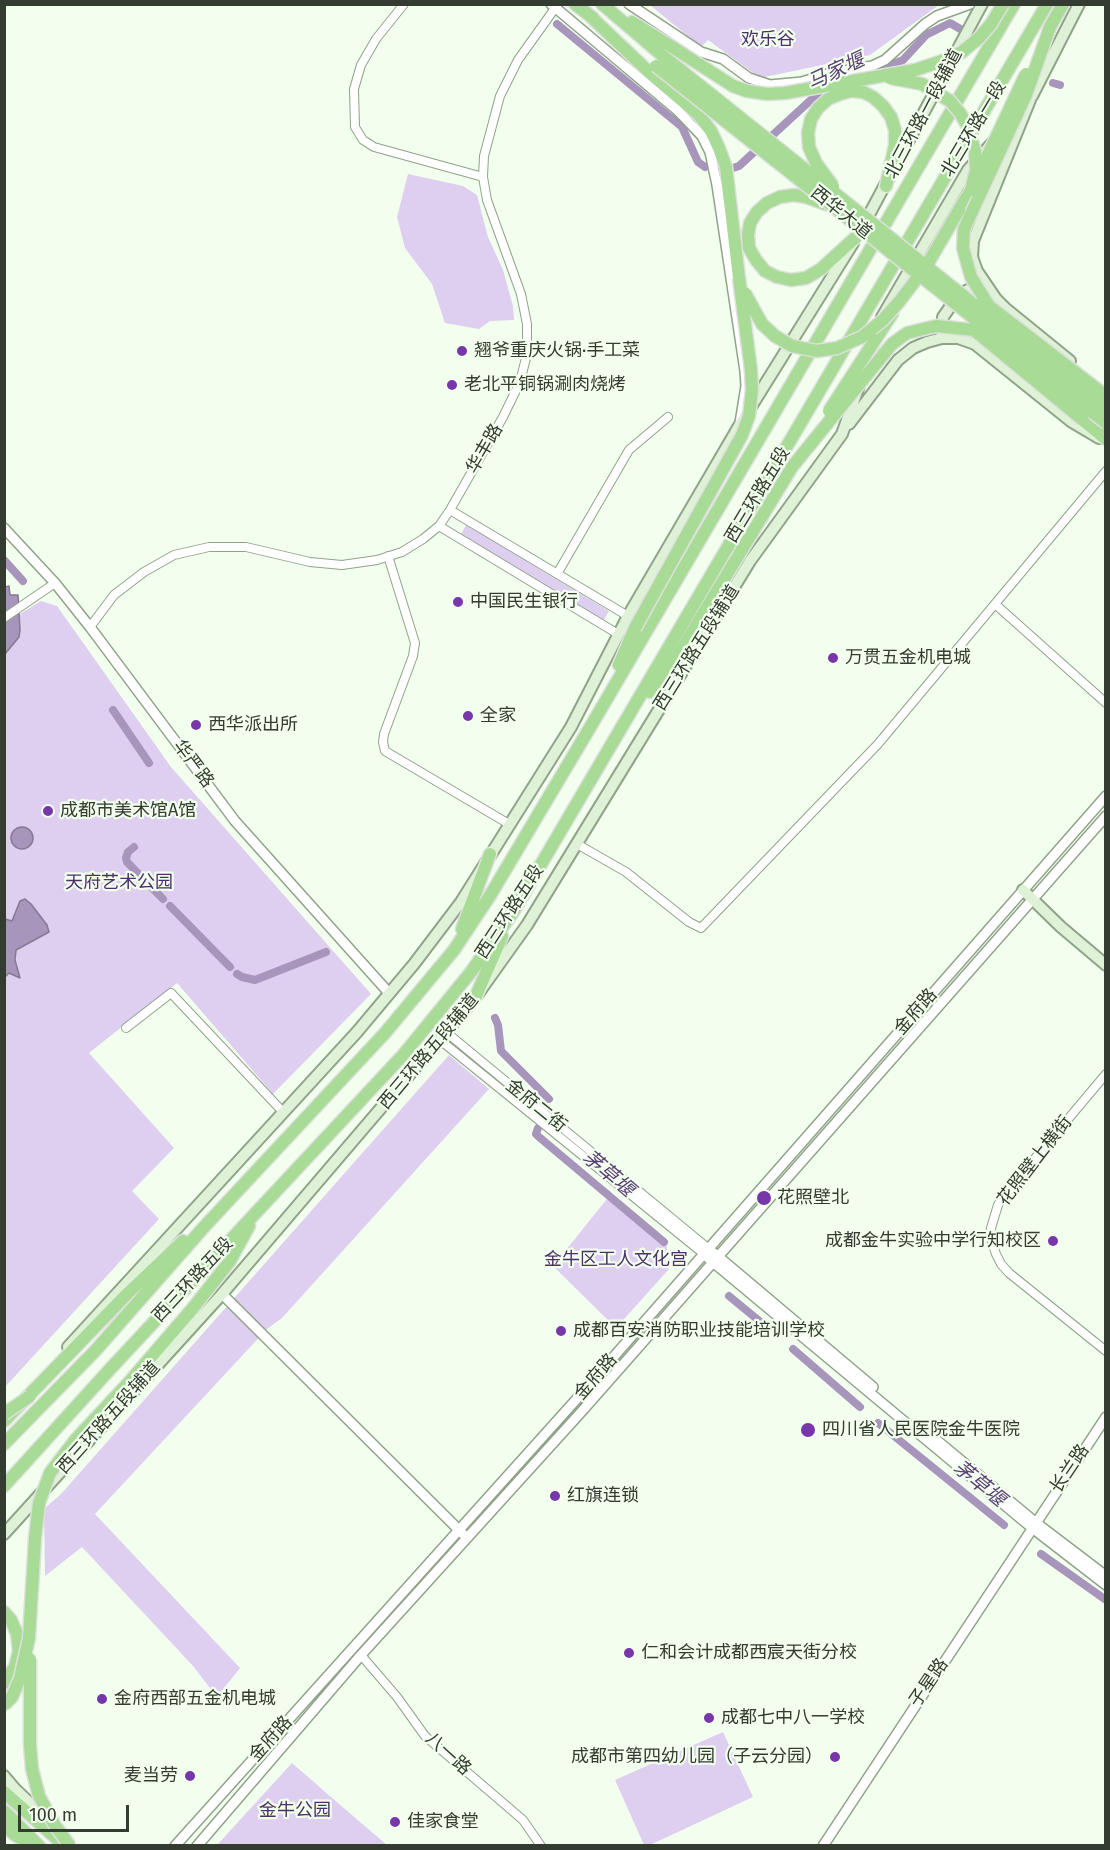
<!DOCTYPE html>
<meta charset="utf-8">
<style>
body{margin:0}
#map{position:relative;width:1110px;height:1850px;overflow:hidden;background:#f2ffee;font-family:"Fira Sans",sans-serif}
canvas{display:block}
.frame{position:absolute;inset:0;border:6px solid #343c31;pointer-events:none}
.scale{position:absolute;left:18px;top:1805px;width:111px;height:27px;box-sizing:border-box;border:3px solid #343c31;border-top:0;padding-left:8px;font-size:18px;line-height:21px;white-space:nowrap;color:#343c31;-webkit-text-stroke:4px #f2ffee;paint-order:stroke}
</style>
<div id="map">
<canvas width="1110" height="1850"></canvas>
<div class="frame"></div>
<div class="scale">100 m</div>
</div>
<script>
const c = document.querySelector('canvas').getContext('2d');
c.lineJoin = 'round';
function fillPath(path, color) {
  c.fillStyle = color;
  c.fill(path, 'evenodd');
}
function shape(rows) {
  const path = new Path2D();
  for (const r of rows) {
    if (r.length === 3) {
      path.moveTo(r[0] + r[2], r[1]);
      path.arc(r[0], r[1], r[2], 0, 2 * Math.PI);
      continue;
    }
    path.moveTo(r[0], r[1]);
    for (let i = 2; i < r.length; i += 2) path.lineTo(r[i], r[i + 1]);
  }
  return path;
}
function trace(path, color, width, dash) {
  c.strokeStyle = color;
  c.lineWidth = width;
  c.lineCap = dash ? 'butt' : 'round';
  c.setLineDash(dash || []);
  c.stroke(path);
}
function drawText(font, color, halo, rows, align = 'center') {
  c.font = font + ' "Fira Sans","Noto Sans SC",sans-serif';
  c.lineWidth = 4.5;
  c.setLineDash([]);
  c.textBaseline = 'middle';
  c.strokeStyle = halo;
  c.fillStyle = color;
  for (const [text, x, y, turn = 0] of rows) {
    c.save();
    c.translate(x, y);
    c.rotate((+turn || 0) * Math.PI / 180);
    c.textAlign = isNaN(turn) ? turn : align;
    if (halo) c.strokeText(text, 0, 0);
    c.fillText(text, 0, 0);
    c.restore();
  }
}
const green = shape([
 [650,5,939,5,870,55,760,78,708,40,701,47],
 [408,174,463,186,477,195,488,237,503,270,513,306,514,320,490,321,479,329,445,323,432,284,405,248,397,217],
 [466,525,609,611,604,620,461,534],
 [41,601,57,606,171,767,371,994,273,1094,177,983,89,1053,174,1148,132,1191,159,1219,5,1387,4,624],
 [449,1055,489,1089,282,1318,267,1329,95,1514,240,1668,217,1697,193,1666,82,1547,45,1576,44,1509,61,1494],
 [607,1199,666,1239,669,1269,616,1328,553,1266],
 [723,1732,753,1797,650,1845,644,1845,615,1780],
 [292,1763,331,1797,387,1845,217,1845]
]);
const water = shape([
 [9,586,10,595,18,595,20,630,19,637,5,654,5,587,9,586],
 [22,838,11],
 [25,899,31,904,47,925,49,932,16,950,15,960,20,978,9,973,5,977,5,919,12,921,20,901,25,899]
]);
const canal = shape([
 [557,24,682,127,698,162,705,167],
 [871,74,903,60,926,35,950,23,962,30],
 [1053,83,1060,85],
 [730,169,739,166,813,98,837,88],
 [4,560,23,581],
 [113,710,149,763],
 [134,847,128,852,126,858,127,862,163,899],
 [170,906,230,967],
 [237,974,242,977,255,980,326,952],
 [495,1018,498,1025,501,1051,549,1099],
 [538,1128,536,1134,539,1137,664,1242],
 [729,1296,763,1324],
 [793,1349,860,1407],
 [878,1423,1004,1525],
 [1041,1554,1106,1600]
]);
const minor = shape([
 [404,4,376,39,361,65,354,89,355,127,363,140,374,147,483,177],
 [450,510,628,616],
 [439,526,618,634],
 [388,556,415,643,413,656,384,734,383,742,385,751,509,824],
 [557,574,629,450,668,417],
 [995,604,1106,703],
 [4,618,55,583],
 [90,627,114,595,144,572,174,555,209,547,246,547,310,562,342,565,377,560,402,552,423,539,439,526,450,510,503,417,520,382,527,354,527,324,521,294,487,200,483,177,484,156,500,96,518,60,558,4],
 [577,844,626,872,689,922,701,928,878,744,1106,471],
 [126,1028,171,993,283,1112],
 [446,1032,709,1249],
 [440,1040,704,1254],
 [1106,1074,1005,1194,998,1205,991,1228,992,1242,996,1254,1001,1264,1009,1273,1106,1351],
 [361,1655,397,1697,425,1736,523,1820,541,1846]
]);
const tertiary = shape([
 [551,4,677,110,702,136,710,152,717,185,745,371,746,386,740,423],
 [629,4,701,52,723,59,749,78,770,85,802,82,827,74,872,66,885,60,925,24,937,16,970,4],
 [4,528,55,583,90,627,235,821,389,993],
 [714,1253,873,1387],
 [708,1258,1031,1527,1106,1585],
 [222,1294,463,1534],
 [934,1438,1035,1522,1106,1576],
 [175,1846,574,1402,1106,796],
 [197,1846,361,1655,583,1410,1106,816],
 [823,1846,1106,1417]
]);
const secondary = shape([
 [1030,100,973,241,972,257,977,271,996,299,1006,309,1070,361],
 [1025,104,1032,96,1079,4],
 [864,224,982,4],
 [882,317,968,170,994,141],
 [942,333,943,317,957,297,968,290,986,286],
 [849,424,898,360,913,348,927,342,942,338,958,338,975,344,1072,422,1099,438],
 [1023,890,1061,927,1106,965],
 [68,1347,357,1032,414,964,461,902,571,727,628,616,739,426,853,243],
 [4,1534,222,1294,475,998,527,925,750,561,842,434,859,386],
 [4,1776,15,1789,53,1825]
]);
const trunk = shape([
 [575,4,593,18],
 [602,4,663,56],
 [587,13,650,73,684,102,699,115,711,131,719,148,726,167,739,278],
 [632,22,669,45],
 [1050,27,1063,4],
 [883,106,891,117,895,130,895,145,886,186],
 [831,206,806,197,794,195,780,197,767,203,757,212,750,223,748,235,749,248,756,260,765,271,777,277,791,280,806,278,821,269,856,237],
 [959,210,971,190],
 [875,340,892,314],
 [1083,420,1106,439],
 [619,665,635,628],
 [650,692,678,655,792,467],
 [462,929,490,854],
 [475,998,502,936],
 [132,1379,193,1308,230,1261,249,1226],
 [4,1421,127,1294,183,1241],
 [4,1444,95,1351,204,1227,385,1033,454,950,491,894,595,719,1014,4],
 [4,1486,112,1367,404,1054,471,972,513,912,1047,4],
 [4,1612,11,1620,17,1634,19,1651,15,1667,4,1683],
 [4,1792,65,1846],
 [4,1811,39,1846],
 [4,1825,15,1835,33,1845]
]);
const trunkBridge = shape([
 [1050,27,1026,95,964,229,963,248,971,277,989,306,1106,396],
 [669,45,733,86,747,91,767,94,785,93,915,70,942,61,962,52,979,38,991,24,1003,4],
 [663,56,1106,410],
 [656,66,1106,423],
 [890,78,922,84,950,101,960,113,967,125,975,151,976,170,971,190],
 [977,178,1026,74],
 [833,186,816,163,809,147,808,133,811,119,818,108,828,99,840,94,851,91,863,92,873,97,883,106],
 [745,293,762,324,775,336,792,346,817,351,837,348,862,337,883,320,899,302,927,265,959,210],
 [829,411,875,340],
 [792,467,892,344,907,333,936,326,974,330,1083,420],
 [635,628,742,435,749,416,752,390,751,370,739,278],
 [4,1414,30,1396],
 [30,1659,30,1745,32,1769,39,1796,54,1824,70,1846],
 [4,1705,12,1697,20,1678,29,1638,35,1538,39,1503,50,1473,76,1439,132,1379]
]);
const markers = [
 [462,351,6,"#7736aa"],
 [452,385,6,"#7736aa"],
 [458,602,6,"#7736aa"],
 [833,658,6,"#7736aa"],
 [468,716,6,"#7736aa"],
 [196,725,6,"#7736aa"],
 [48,811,6,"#7736aa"],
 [764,1198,8,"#7736aa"],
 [1053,1241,6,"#7736aa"],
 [561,1331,6,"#7736aa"],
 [808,1430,8,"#7736aa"],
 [555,1496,6,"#7736aa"],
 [629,1653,6,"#7736aa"],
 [102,1699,6,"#7736aa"],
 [709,1718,6,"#7736aa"],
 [835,1757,6,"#7736aa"],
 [190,1776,6,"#7736aa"],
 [395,1822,6,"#7736aa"]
];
const parkNames = [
 ["欢乐谷",768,40],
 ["天府艺术公园",119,883],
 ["金牛区工人文化宫",616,1260],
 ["金牛公园",295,1811]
];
const streetNames = [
 ["北三环路一段辅道",924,114,-62],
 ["北三环路一段",974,129,-59],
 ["西华大道",841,213,39],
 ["华丰路",485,449,-60],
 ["西三环路五段",758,495,-59],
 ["西三环路五段辅道",697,648,-58],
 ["华严路",193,764,53],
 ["西三环路五段",510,912,-57],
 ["金府路",916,1012,-49],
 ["西三环路五段辅道",429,1052,-50],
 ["金府二街",536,1106,39],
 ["花照壁上横街",1035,1161,-52],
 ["西三环路五段",193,1280,-47],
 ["金府路",596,1377,-49],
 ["西三环路五段辅道",109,1418,-48],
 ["长兰路",1070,1469,-56],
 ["子星路",929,1683,-56],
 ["金府路",271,1739,-48],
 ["八一路",448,1754,42]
];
const poiNames = [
 ["翘爷重庆火锅·手工菜",474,351],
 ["老北平铜锅涮肉烧烤",464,385],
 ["中国民生银行",470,602],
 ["万贯五金机电城",845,658],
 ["全家",480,716],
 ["西华派出所",208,725],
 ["成都市美术馆A馆",60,811],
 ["花照壁北",777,1198],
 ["成都金牛实验中学行知校区",1041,1241,"right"],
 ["成都百安消防职业技能培训学校",573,1331],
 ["四川省人民医院金牛医院",822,1430],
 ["红旗连锁",567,1496],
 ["仁和会计成都西宸天街分校",641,1653],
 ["金府西部五金机电城",114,1699],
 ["成都七中八一学校",721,1718],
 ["成都市第四幼儿园（子云分园）",823,1757,"right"],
 ["麦当劳",178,1776,"right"],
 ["佳家食堂",407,1822]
];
const waterNames = [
 ["马家堰",836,72,-25],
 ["茅草堰",608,1174,40],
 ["茅草堰",979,1484,39]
];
fillPath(green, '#deceef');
fillPath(water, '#a895bc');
trace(water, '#857a92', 1.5);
trace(canal, '#a895bc', 8);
trace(minor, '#90a389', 10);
trace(tertiary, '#90a389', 12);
trace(secondary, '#90a389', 14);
trace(trunk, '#dfe0de', 15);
trace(minor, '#fff', 8);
trace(tertiary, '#fff', 9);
trace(secondary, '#dff2d8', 10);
trace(trunk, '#a8db96', 12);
trace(trunkBridge, '#dfe0de', 15, []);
trace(trunkBridge, '#a8db96', 12);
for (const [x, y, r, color] of markers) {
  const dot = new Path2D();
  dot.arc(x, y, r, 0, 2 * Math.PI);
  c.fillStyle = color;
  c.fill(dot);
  trace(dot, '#f2ffee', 2);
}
drawText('18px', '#4c3165', '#f2ffee', parkNames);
drawText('18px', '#343c31', '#f2ffee', streetNames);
drawText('18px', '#343c31', '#f2ffee', poiNames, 'left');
drawText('italic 20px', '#5a3f74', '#f2ffee', waterNames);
</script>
